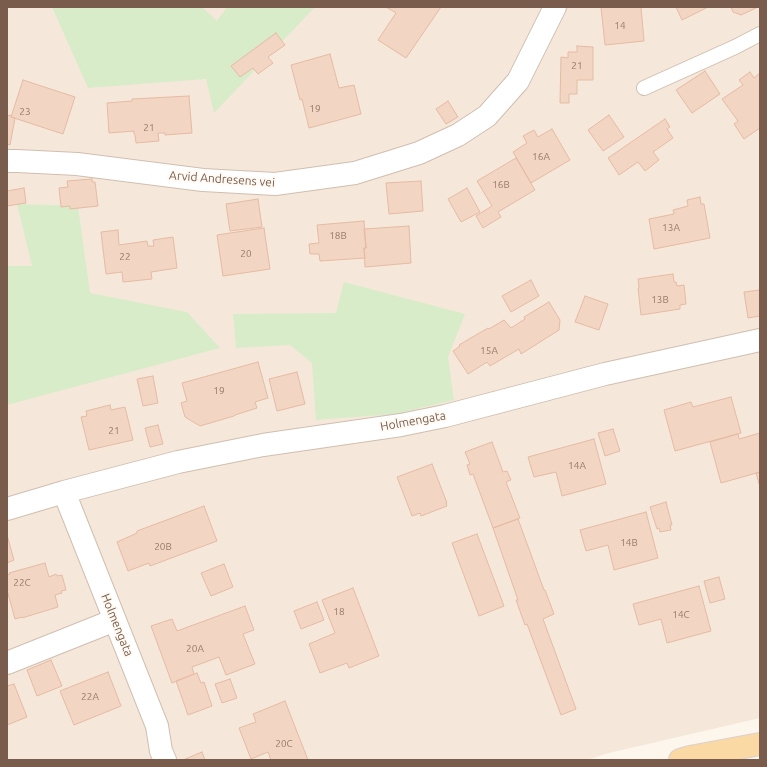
<!DOCTYPE html>
<style>
body{margin:0}
#map{position:relative;width:767px;height:767px;overflow:hidden;background:#fdf6ec;font-family:Ubuntu,sans-serif}
canvas{display:block}
.frame{position:absolute;inset:0;border:8px solid #7a5c4d;pointer-events:none}
</style>
<div id="map">
<canvas width="767" height="767"></canvas>
<div class="frame"></div>
</div>
<script>
const c = document.querySelector('canvas').getContext('2d');
c.lineJoin = 'round';
function fillPath(path, color) {
  c.fillStyle = color;
  c.fill(path, 'evenodd');
}
function shape(rows) {
  const path = new Path2D();
  for (const r of rows) {
    path.moveTo(r[0], r[1]);
    for (let i = 2; i < r.length; i += 2) path.lineTo(r[i], r[i + 1]);
  }
  return path;
}
function trace(path, color, width, dash) {
  c.strokeStyle = color;
  c.lineWidth = width;
  c.lineCap = dash ? 'butt' : 'round';
  c.setLineDash(dash || []);
  c.stroke(path);
}
function drawText(font, color, halo, rows, align = 'center') {
  c.font = font + ' Ubuntu,sans-serif';
  c.lineWidth = 4;
  c.setLineDash([]);
  c.textBaseline = 'middle';
  c.strokeStyle = halo;
  c.fillStyle = color;
  for (const [text, x, y, turn = 0] of rows) {
    c.save();
    c.translate(x, y);
    c.rotate((+turn || 0) * Math.PI / 180);
    c.textAlign = isNaN(turn) ? turn : align;
    if (halo) c.strokeText(text, 0, 0);
    c.fillText(text, 0, 0);
    c.restore();
  }
}
const residential = shape([
 [7,7,760,7,760,718,609,753,587,760,7,760]
]);
const green = shape([
 [52,7,202,7,217,21,227,7,315,7,214,113,206,79,88,88],
 [17,204,78,206,90,293,187,312,220,348,7,405,7,266,32,266],
 [344,282,465,314,448,357,454,400,396,414,316,420,312,363,290,345,236,348,233,314,336,313]
]);
const building = shape([
 [386,7,441,7,406,58,378,40,396,13,386,7],
 [601,7,641,7,644,41,605,45,601,7],
 [676,7,708,7,682,20,676,7],
 [731,7,755,7,756,8,741,15,733,12,731,7],
 [276,33,285,45,268,57,273,63,258,74,253,68,240,77,231,66,276,33],
 [577,46,593,47,593,80,577,80,577,94,569,94,569,103,560,103,561,57,568,58,568,52,577,52,577,46],
 [330,54,339,88,354,85,361,114,309,128,302,99,300,100,291,65,330,54],
 [705,71,720,94,692,113,676,90,705,71],
 [750,72,754,78,760,73,760,128,744,139,734,124,738,121,722,99,743,85,739,80,750,72],
 [23,80,75,97,63,134,11,117,23,80],
 [189,96,192,133,165,135,165,133,158,133,159,141,136,143,135,135,134,134,134,131,109,133,107,103,132,101,132,99,189,96],
 [448,101,458,117,446,124,436,109,448,101],
 [7,115,12,116,11,117,15,118,10,145,7,144,7,115],
 [609,115,624,137,603,151,588,130,609,115],
 [665,119,670,127,667,129,673,138,653,152,659,160,645,171,638,162,619,175,608,158,665,119],
 [552,129,570,160,531,183,513,152,527,143,523,136,534,130,538,137,552,129],
 [516,158,535,190,498,212,501,217,483,228,476,216,492,206,477,181,516,158],
 [92,179,92,182,95,182,98,206,70,209,70,206,61,207,59,188,68,187,67,181,92,179],
 [421,181,423,211,389,214,386,183,421,181],
 [24,188,26,203,7,206,7,191,24,188],
 [467,188,480,212,461,222,448,199,467,188],
 [700,197,701,204,704,204,710,238,654,249,649,219,674,214,673,210,688,206,687,200,700,197],
 [258,199,262,227,230,231,226,204,258,199],
 [364,221,366,248,364,248,365,258,320,261,319,254,310,254,309,244,319,243,317,225,364,221],
 [409,226,411,263,365,267,364,248,366,248,364,229,409,226],
 [264,228,270,269,223,276,217,235,264,228],
 [118,230,119,245,147,241,148,246,154,246,153,240,173,237,177,268,151,272,152,279,123,282,122,272,106,274,101,232,118,230],
 [673,274,674,282,676,282,677,286,684,285,686,304,680,305,680,309,641,315,638,288,639,288,638,279,673,274],
 [531,280,539,296,511,312,502,296,531,280],
 [760,290,760,316,748,318,744,292,760,290],
 [585,296,608,304,599,330,575,322,585,296],
 [549,302,560,320,559,330,521,354,519,349,490,366,487,362,468,374,453,351,460,346,459,345,476,335,488,328,489,329,504,320,511,328,525,319,524,317,549,302],
 [258,362,268,398,255,402,257,408,235,415,234,416,200,426,185,417,181,403,187,401,182,383,258,362],
 [297,372,305,404,277,411,269,379,297,372],
 [153,376,158,403,143,406,137,379,153,376],
 [731,397,741,433,675,451,664,410,691,402,693,407,731,397],
 [110,405,111,410,125,407,133,440,89,450,81,417,87,416,86,411,110,405],
 [158,425,163,444,150,447,145,428,158,425],
 [613,429,620,451,605,456,598,433,613,429],
 [760,433,760,472,721,483,710,442,738,434,739,439,760,433],
 [594,439,606,484,562,496,556,472,534,477,528,457,594,439],
 [492,442,503,472,507,471,511,480,506,482,520,518,493,528,473,474,470,475,467,465,470,464,465,452,492,442],
 [432,464,447,503,446,503,447,506,421,516,420,513,412,516,397,477,432,464],
 [760,472,760,487,756,473,760,472],
 [666,502,672,525,670,525,671,530,660,532,659,528,657,529,650,507,666,502],
 [204,506,217,541,150,566,149,563,128,571,117,542,137,533,137,531,204,506],
 [646,512,658,558,614,570,608,545,586,551,580,530,646,512],
 [518,519,544,590,545,590,554,614,543,619,576,709,561,715,527,624,525,625,516,600,518,600,493,528,518,519],
 [477,534,504,606,479,616,452,543,477,534],
 [7,535,14,560,7,563,7,535],
 [45,563,49,577,56,574,57,576,62,575,66,590,61,591,62,593,55,595,58,607,22,618,22,617,15,619,7,590,7,575,10,574,9,573,45,563],
 [224,564,233,587,211,596,201,573,224,564],
 [719,577,725,599,710,603,704,581,719,577],
 [699,586,711,631,667,643,661,619,639,625,633,604,699,586],
 [353,588,379,656,349,668,347,663,320,673,309,644,335,633,322,600,353,588],
 [317,602,324,620,301,629,294,611,317,602],
 [245,606,254,630,243,634,255,664,226,675,219,657,192,667,194,674,172,683,151,626,172,619,177,631,245,606],
 [51,660,62,686,37,696,27,670,51,660],
 [108,672,121,706,74,725,60,691,108,672],
 [197,673,201,683,204,682,212,706,188,715,176,681,197,673],
 [230,679,237,698,222,703,215,684,230,679],
 [14,684,27,717,7,725,7,686,14,684],
 [285,701,308,760,271,760,268,752,251,759,239,728,256,722,253,714,285,701],
 [202,752,205,760,183,760,202,752]
]);
const service = shape([
 [644,88,735,47,760,34]
]);
const minor = shape([
 [7,161,17,161,77,164,203,180,275,184,355,173,419,153,458,135,487,116,518,81,555,7],
 [64,492,157,726,161,751,165,760],
 [7,509,64,492,178,462,263,445,401,425,445,416,605,374,760,340],
 [7,663,115,620]
]);
const primary = shape([
 [680,760,690,757,760,744]
]);
const numberNames = [
 ["14",620,26],
 ["21",577,66],
 ["19",315,109],
 ["23",25,112],
 ["21",149,128],
 ["16A",541,157],
 ["16B",501,185],
 ["13A",671,228],
 ["18B",338,236],
 ["20",246,254],
 ["22",125,257],
 ["13B",660,300],
 ["15A",489,351],
 ["19",219,391],
 ["21",114,431],
 ["14A",577,466],
 ["14B",629,543],
 ["20B",163,547],
 ["22C",22,583],
 ["18",339,612],
 ["14C",681,615],
 ["20A",195,649],
 ["22A",90,697],
 ["20C",284,744]
];
const streetNames = [
 ["Arvid Andresens vei",222,179,4],
 ["Holmengata",413,421,-10],
 ["Holmengata",117,625,68]
];
fillPath(residential, '#f5e8da');
fillPath(green, '#d8ecc9');
fillPath(building, '#f3d5c3');
trace(building, '#e6bba3', 1);
trace(service, '#d1beb0', 16);
trace(minor, '#d1beb0', 24);
trace(primary, '#dad1cd', 24);
trace(service, '#fff', 14);
trace(minor, '#fff', 22);
trace(primary, '#fbd9a5', 22);
drawText('10px', '#987a6a', null, numberNames);
drawText('12px', '#7a5c4d', '#fffaf3', streetNames);
</script>
